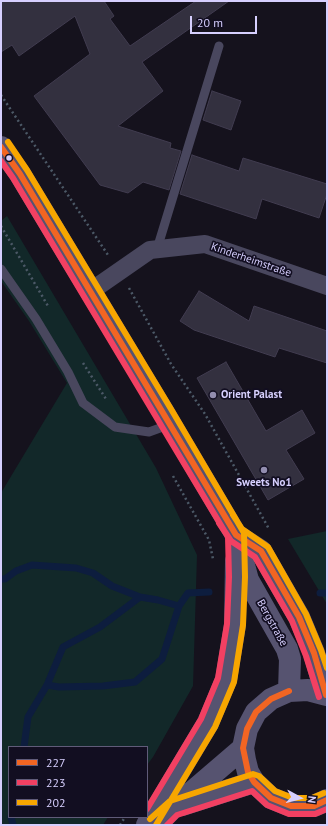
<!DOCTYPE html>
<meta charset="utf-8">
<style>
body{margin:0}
#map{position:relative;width:328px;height:826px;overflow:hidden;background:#15121d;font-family:"PT Sans",sans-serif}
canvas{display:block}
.frame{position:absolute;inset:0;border:2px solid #d6cffe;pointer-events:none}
.legend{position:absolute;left:8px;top:746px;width:140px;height:72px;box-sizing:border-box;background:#120e21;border:1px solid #605b79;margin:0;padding:5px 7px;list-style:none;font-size:12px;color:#d6cffe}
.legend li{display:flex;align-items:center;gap:8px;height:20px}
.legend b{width:20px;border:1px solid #605b79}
.north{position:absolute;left:280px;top:778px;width:40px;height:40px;-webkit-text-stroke:3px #120e21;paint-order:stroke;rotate:97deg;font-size:11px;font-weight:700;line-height:16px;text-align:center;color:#d6cffe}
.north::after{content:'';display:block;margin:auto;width:14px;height:18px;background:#d6cffe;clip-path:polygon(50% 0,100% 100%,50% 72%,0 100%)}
.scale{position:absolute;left:190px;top:16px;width:67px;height:18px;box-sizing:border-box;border:2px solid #d6cffe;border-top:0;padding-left:5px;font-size:12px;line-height:14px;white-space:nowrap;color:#d6cffe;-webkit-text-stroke:3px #120e21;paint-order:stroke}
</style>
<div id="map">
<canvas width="328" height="826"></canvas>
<div class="frame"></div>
<ul class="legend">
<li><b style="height:5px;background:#f26522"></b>227</li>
<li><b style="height:5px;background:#f24062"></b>223</li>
<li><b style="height:5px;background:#f7a600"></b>202</li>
</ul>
<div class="north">N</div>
<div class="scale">20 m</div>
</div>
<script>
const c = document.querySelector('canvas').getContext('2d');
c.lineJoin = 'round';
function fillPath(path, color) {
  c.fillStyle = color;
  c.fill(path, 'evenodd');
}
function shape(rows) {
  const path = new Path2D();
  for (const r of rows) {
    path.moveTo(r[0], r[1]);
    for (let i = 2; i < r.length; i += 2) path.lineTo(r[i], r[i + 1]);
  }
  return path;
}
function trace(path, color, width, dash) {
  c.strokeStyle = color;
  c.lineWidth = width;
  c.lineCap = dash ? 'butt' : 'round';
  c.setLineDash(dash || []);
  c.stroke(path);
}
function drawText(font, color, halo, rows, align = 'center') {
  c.font = font + ' "PT Sans",sans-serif';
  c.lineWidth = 3.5;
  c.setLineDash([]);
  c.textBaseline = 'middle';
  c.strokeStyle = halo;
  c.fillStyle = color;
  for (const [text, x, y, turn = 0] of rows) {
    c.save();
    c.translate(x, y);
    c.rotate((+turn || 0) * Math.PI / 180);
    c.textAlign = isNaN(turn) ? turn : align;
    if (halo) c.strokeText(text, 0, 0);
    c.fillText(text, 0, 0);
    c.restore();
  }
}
const green = shape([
 [7,216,156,468,197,555,193,686,153,757,147,765,147,747,9,747,9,817,108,817,103,825,1,825,1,493,67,383,29,321,1,281,1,221],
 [327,531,327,604,288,539]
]);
const stream = shape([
 [1,579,5,579,16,571,32,565,76,568,93,573,112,586,140,597],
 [320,593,327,593],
 [47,685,63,647,100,627,140,597,158,600,179,606],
 [24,747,28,717,47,685,59,687,103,686,135,682,162,659,179,606,188,593,209,592],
 [11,817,13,825]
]);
const building = shape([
 [1,1,104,1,114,16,110,19,130,46,196,1,229,1,142,62,163,91,118,126,171,143,170,148,181,151,169,190,143,182,128,193,100,185,34,96,90,54,75,16,19,56,12,45,1,52,1,1],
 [212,91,241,101,231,130,203,120,212,91],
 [192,155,239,171,243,158,327,184,327,194,319,218,262,199,256,219,180,194,192,155],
 [199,291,249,321,254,306,327,331,327,363,279,348,275,357,194,330,180,321,199,291],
 [226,362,266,431,302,410,315,433,286,450,304,479,268,500,197,378,226,362]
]);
const path = shape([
 [1,95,108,255],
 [1,226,48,306],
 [129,288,171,364,205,414,269,529],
 [83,363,106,399],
 [173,476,209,540,213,559],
 [120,825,125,817]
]);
const service = shape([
 [157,249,219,46],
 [1,269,36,319,68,372,83,403,115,427,149,432,171,424]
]);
const minor = shape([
 [91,291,150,250,205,244,327,286]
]);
const secondary = shape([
 [1,147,20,174,164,413,236,535,248,580,287,649,290,659,289,691],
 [236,535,261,551,299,617,314,653,326,695],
 [327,695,308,690,289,691,271,699,256,712,247,729,243,748,245,760,248,772,254,782,271,798,291,806,314,806,327,800],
 [182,805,254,782],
 [157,824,173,808,243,748],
 [147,825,208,723,226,680,235,625,236,561]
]);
const bus1 = shape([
 [1,147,20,174,236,535,261,551,299,617,314,653,326,695],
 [289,691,271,699,256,712,247,729,243,748,248,772,254,782,271,798,291,806,314,806,327,800]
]);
const bus2 = shape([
 [1,161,13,178,228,537,229,577,227,624,218,678,201,719,147,809],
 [219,523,231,541,255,557,292,621,306,656,319,697],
 [167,825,177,815,252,791,267,805,289,814,315,814,327,809]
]);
const bus3 = shape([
 [8,142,27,170,171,409,244,533,245,577,243,625,234,682,215,727,156,825],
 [233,515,242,529,268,547,306,614,321,650,327,668],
 [150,819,170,801,253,774,259,776,275,791,293,798,312,798,324,793]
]);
const markers = [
 [9,158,3.5,"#d6cffe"],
 [213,395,4,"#928daf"],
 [264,470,4,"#928daf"]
];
const streetNames = [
 ["Kinderheimstraße",251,260,19],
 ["Bergstraße",272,623,61]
];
const poiNames = [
 ["Orient Palast",221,395],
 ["Sweets No1",264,483,"center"]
];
fillPath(green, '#122829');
trace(stream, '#0d1d3e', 7);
fillPath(building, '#33303f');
trace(building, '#413c50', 1);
trace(path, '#4c5967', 2.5, [2, 3]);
trace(service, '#49475e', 9);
trace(minor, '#49475e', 18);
trace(secondary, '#565370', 22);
trace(bus1, '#f26522', 6);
trace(bus2, '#f24062', 6);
trace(bus3, '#f7a600', 6);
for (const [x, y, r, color] of markers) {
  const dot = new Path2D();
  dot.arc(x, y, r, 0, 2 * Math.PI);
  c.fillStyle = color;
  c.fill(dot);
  trace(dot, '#120e21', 1.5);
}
drawText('11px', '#d6cffe', '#120e21', streetNames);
drawText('bold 11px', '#d6cffe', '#120e21', poiNames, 'left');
</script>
